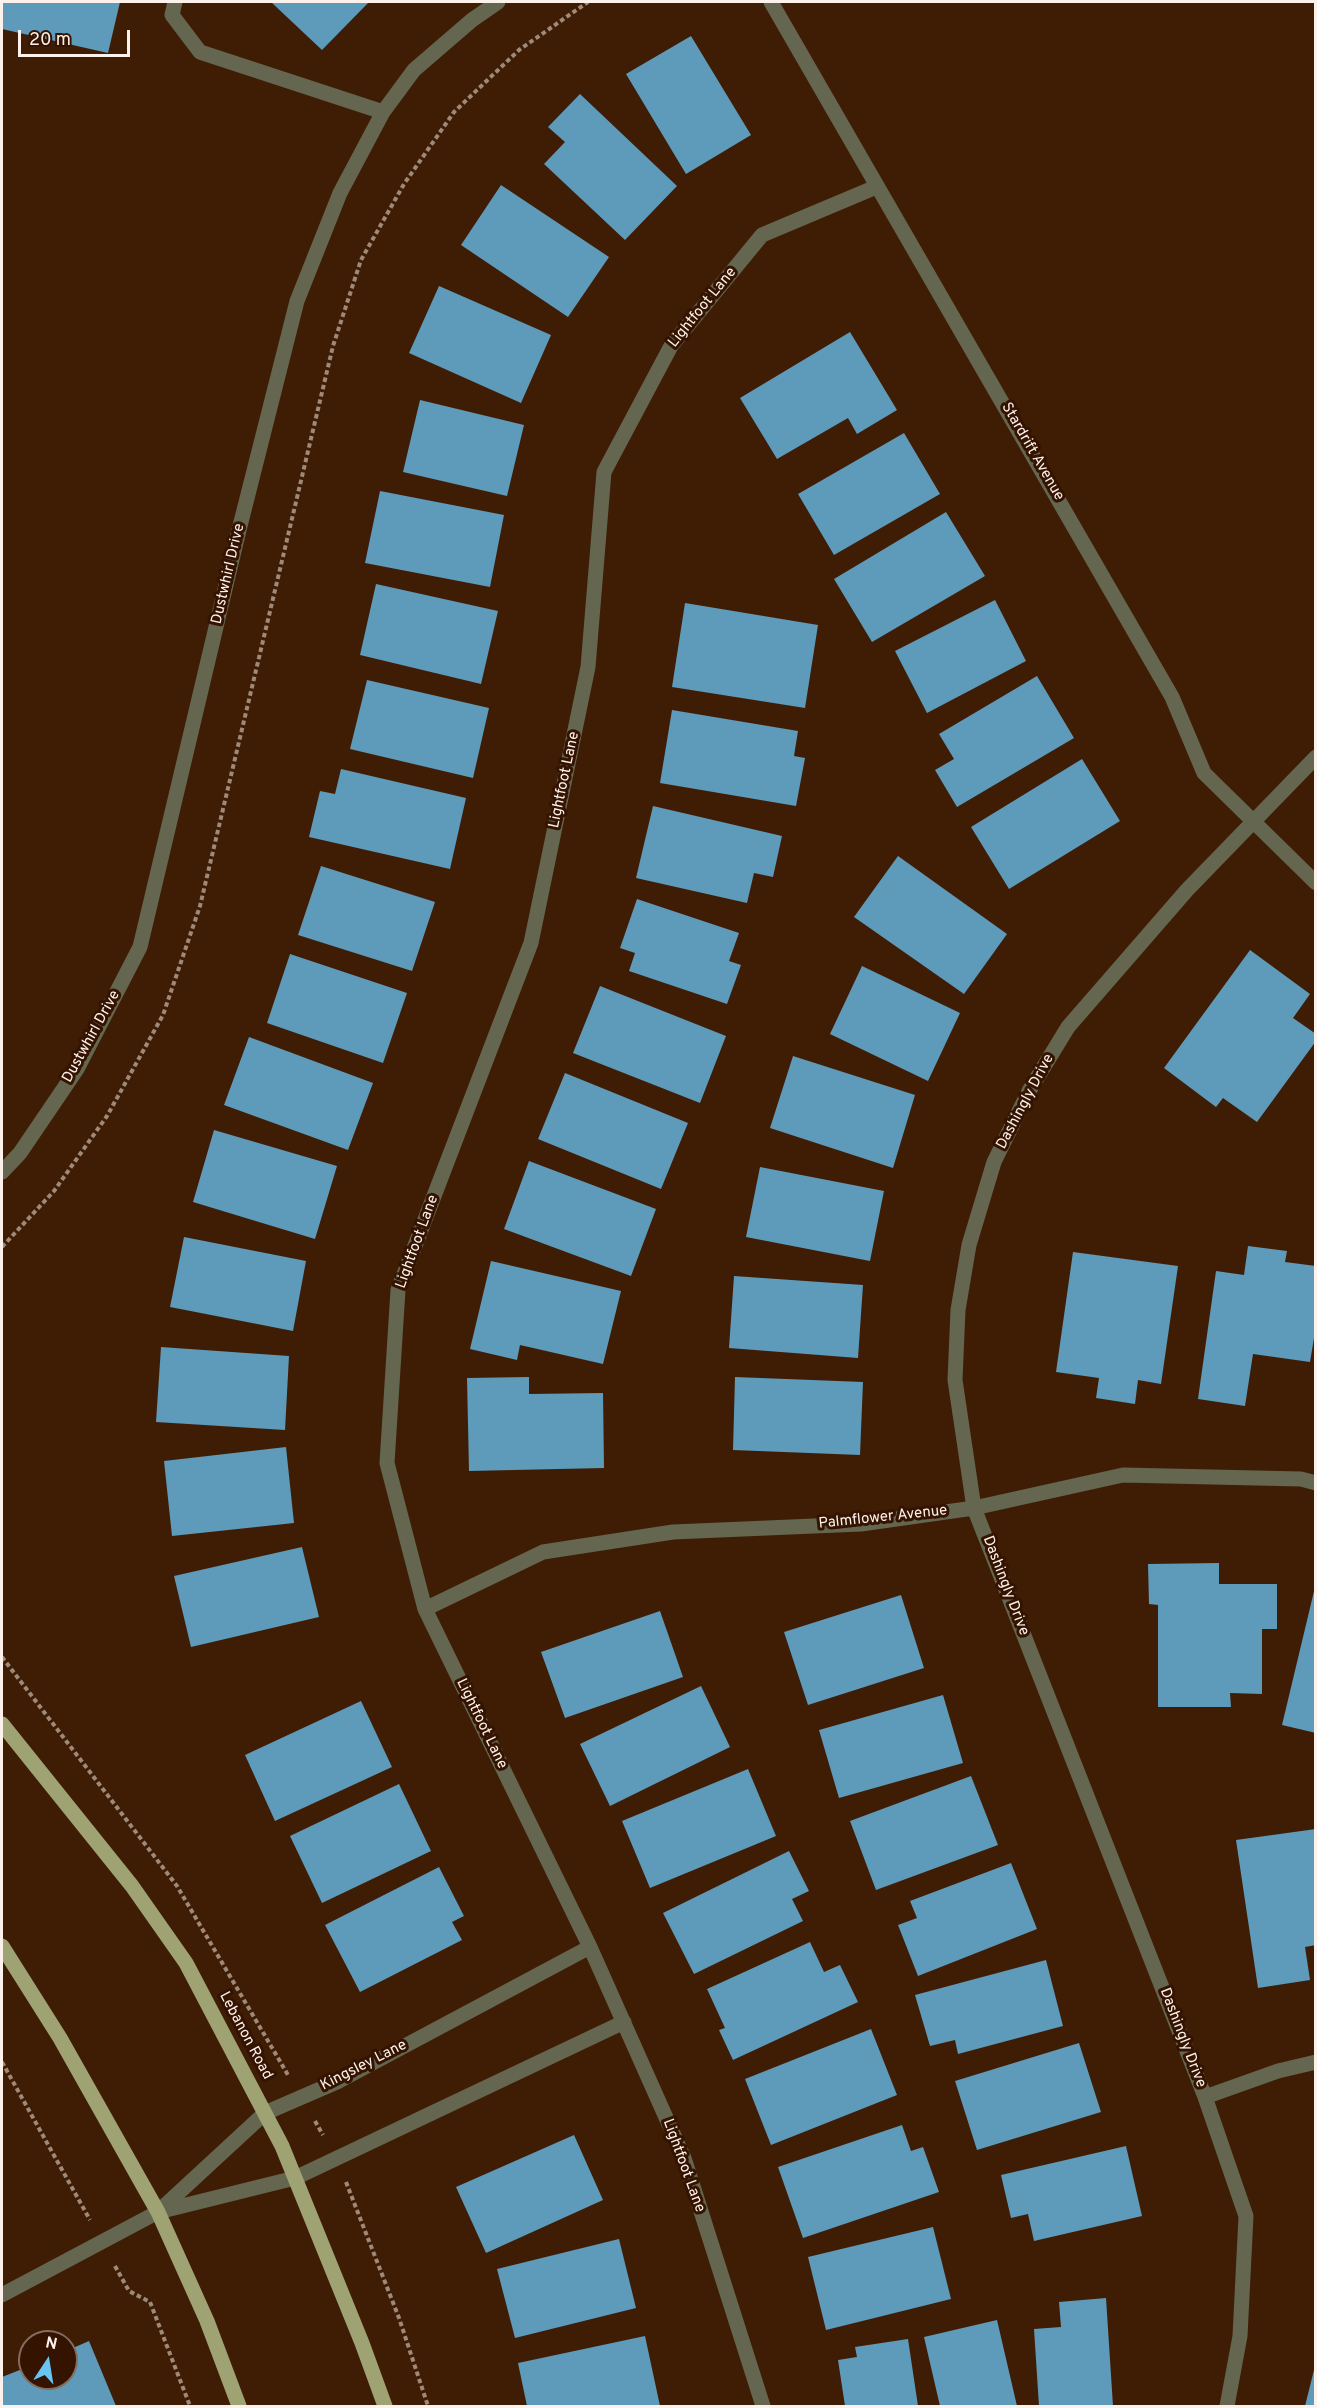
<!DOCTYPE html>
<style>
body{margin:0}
#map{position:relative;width:1317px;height:2408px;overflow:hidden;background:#3f1d05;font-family:Overpass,sans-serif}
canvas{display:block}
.frame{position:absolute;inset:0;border:3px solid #fdf2eb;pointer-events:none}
.north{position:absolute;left:18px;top:2330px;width:60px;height:60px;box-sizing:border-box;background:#341300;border:2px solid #846c5e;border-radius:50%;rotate:12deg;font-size:16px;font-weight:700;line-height:24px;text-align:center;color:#fdf2eb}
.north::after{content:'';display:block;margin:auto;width:21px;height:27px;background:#69c4f1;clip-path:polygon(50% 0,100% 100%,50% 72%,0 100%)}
.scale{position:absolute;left:18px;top:30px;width:112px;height:27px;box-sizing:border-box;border:3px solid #fdf2eb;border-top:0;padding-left:8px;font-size:18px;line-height:21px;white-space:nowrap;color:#fdf2eb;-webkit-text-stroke:4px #341300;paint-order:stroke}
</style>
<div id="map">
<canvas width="1317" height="2408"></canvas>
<div class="frame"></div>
<div class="north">N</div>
<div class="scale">20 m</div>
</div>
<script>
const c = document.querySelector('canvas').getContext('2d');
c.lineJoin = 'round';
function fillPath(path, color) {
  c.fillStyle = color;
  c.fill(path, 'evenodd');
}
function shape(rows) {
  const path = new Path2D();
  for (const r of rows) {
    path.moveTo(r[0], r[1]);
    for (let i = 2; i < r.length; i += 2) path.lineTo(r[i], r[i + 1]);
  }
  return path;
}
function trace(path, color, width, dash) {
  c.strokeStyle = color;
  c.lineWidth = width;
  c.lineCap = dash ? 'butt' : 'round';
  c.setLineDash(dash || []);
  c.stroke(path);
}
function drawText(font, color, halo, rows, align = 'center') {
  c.font = font + ' Overpass,sans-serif';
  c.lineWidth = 6;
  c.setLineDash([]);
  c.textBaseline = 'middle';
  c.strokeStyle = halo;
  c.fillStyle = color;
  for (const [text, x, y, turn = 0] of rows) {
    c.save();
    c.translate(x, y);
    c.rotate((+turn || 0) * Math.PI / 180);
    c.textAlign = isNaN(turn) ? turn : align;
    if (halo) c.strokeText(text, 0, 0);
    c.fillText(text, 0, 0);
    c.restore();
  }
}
const building = shape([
 [2,2,120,2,108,53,2,29],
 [271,2,369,2,322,50],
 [691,36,751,135,686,174,626,74],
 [580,94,677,186,625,240,544,164,565,142,548,127],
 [501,185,609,257,568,317,461,245],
 [439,286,551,335,521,403,409,353],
 [850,332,897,410,857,434,848,418,777,459,740,398],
 [420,400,524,425,507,496,403,472],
 [904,433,940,494,834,555,798,494],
 [380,491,504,515,490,587,365,563],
 [946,512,985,576,872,642,834,579],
 [376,584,498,611,481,684,360,655],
 [995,600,1026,661,927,713,895,651],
 [685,603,818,625,805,708,672,687],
 [1037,676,1074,738,957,807,935,770,954,759,939,734],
 [367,680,489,708,473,778,350,749],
 [672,710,798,731,794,756,805,758,796,806,660,783],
 [1082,759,1120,821,1009,889,971,827],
 [341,769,466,798,450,869,309,837,320,791,335,794],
 [653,806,782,836,773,877,754,873,747,903,636,878],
 [898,856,1007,934,964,994,854,917],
 [321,866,435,902,412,971,298,935],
 [637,899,739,933,729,961,741,965,727,1004,629,971,635,953,620,948],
 [1250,950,1310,994,1293,1018,1316,1034,1316,1041,1257,1122,1223,1098,1216,1107,1164,1068],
 [290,954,407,993,383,1063,267,1023],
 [862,966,960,1013,928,1081,830,1034],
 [600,986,726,1036,700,1103,573,1053],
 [249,1037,373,1083,348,1150,224,1105],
 [793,1056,915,1095,893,1168,770,1128],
 [565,1073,688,1123,661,1189,538,1139],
 [214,1130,337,1166,315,1239,193,1202],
 [529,1161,656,1209,631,1276,504,1229],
 [760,1167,884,1191,870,1261,746,1237],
 [184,1237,306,1261,293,1331,170,1307],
 [1248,1246,1287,1251,1285,1262,1316,1266,1316,1326,1310,1362,1253,1354,1245,1406,1198,1399,1216,1271,1244,1275],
 [1073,1252,1178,1266,1161,1384,1138,1380,1135,1404,1096,1398,1099,1378,1056,1372],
 [491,1261,621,1291,603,1364,520,1345,517,1360,470,1349],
 [734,1276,863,1285,858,1358,729,1348],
 [161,1347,289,1356,285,1430,156,1422],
 [529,1377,529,1394,603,1393,604,1468,469,1471,467,1378],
 [735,1377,863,1382,860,1455,733,1450],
 [286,1447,294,1523,172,1536,164,1461],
 [302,1547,319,1617,191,1647,174,1576],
 [1219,1563,1219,1584,1277,1584,1277,1629,1262,1629,1262,1694,1230,1693,1231,1707,1158,1707,1158,1605,1149,1604,1148,1564],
 [1315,1587,1316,1587,1316,1733,1282,1725],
 [901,1595,924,1668,808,1705,784,1632],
 [660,1611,683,1677,565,1718,541,1652],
 [701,1686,730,1747,610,1806,580,1744],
 [943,1695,963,1763,839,1798,819,1730],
 [361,1701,392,1767,275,1821,245,1755],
 [748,1769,776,1836,650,1888,622,1821],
 [971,1776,998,1845,876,1890,850,1821],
 [399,1784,431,1851,322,1903,290,1836],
 [1316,1829,1316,1945,1305,1947,1310,1980,1258,1988,1236,1840],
 [789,1851,809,1891,792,1899,803,1921,694,1974,663,1913],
 [1011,1863,1037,1929,918,1976,898,1925,917,1918,910,1901],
 [439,1867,464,1916,452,1922,462,1940,360,1992,325,1925],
 [810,1942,824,1972,840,1965,858,2002,733,2060,719,2030,725,2028,707,1989],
 [1046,1960,1063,2026,958,2054,955,2040,930,2046,915,1995],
 [871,2029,897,2095,771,2145,745,2079],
 [1079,2043,1101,2112,977,2150,955,2081],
 [902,2125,911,2151,923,2147,939,2192,803,2238,778,2167],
 [574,2135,603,2200,486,2253,456,2187],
 [1126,2146,1142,2216,1034,2241,1028,2214,1011,2218,1001,2175],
 [933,2227,951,2299,826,2330,808,2257],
 [619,2239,636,2308,515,2338,497,2269],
 [1106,2298,1113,2406,1039,2406,1034,2329,1061,2327,1059,2302],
 [997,2320,1017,2406,940,2406,924,2337],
 [645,2336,660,2406,527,2406,518,2363],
 [908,2339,918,2406,845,2406,838,2360,857,2357,855,2347],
 [89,2341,116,2406,2,2406,2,2377,30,2366,30,2378,66,2378,66,2351],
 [1315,2366,1316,2406,1305,2406]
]);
const path = shape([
 [2,1247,54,1191,107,1116,163,1015,200,906,333,346,361,260,404,184,454,112,519,50,588,2],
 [2,1657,177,1886,288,2075],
 [2,2062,90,2220],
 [315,2121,323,2135],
 [346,2182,399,2318,428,2406],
 [115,2266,129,2291,150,2302,190,2406]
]);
const minor = shape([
 [175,2,172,15,200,52,383,112],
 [771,2,1172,697,1204,773,1316,883],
 [2,1172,20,1153,77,1069,140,947,240,526,297,301,340,193,383,112,414,70,472,20,498,2],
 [425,1609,543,1552,673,1532,861,1524,974,1508,1123,1475,1301,1479,1316,1483],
 [1205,2097,1278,2071,1316,2062],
 [160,2210,265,2113,339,2081,590,1947],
 [2,2295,158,2212,295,2178,624,2022],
 [763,2406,684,2158,590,1947,425,1609,387,1463,398,1290,531,943,588,667,604,472,671,346,762,235,876,187],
 [1227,2406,1240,2336,1246,2216,1205,2097,974,1508,955,1380,958,1310,969,1245,994,1162,1029,1091,1068,1027,1187,890,1316,757]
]);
const major = shape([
 [2,1724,132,1886,186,1963,282,2146,362,2343,385,2406],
 [2,1946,60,2038,158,2212,207,2321,239,2406]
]);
const streetNames = [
 ["Lightfoot Lane",703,308,-51],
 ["Stardrift Avenue",1032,452,60],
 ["Dustwhirl Drive",229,574,-77],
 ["Lightfoot Lane",565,780,-78],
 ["Dustwhirl Drive",92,1037,-61],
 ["Dashingly Drive",1026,1102,-62],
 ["Lightfoot Lane",418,1242,-70],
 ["Palmflower Avenue",883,1518,-6],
 ["Dashingly Drive",1005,1586,69],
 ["Lightfoot Lane",481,1724,64],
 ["Lebanon Road",245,2036,62],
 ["Dashingly Drive",1182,2038,69],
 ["Kingsley Lane",364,2066,-27],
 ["Lightfoot Lane",683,2166,70]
];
fillPath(building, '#5e9aba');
trace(path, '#9f8979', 4, [4.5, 3]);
trace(minor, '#64664f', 15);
trace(major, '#9fa373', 15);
drawText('15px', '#fdf2eb', '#341300', streetNames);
</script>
